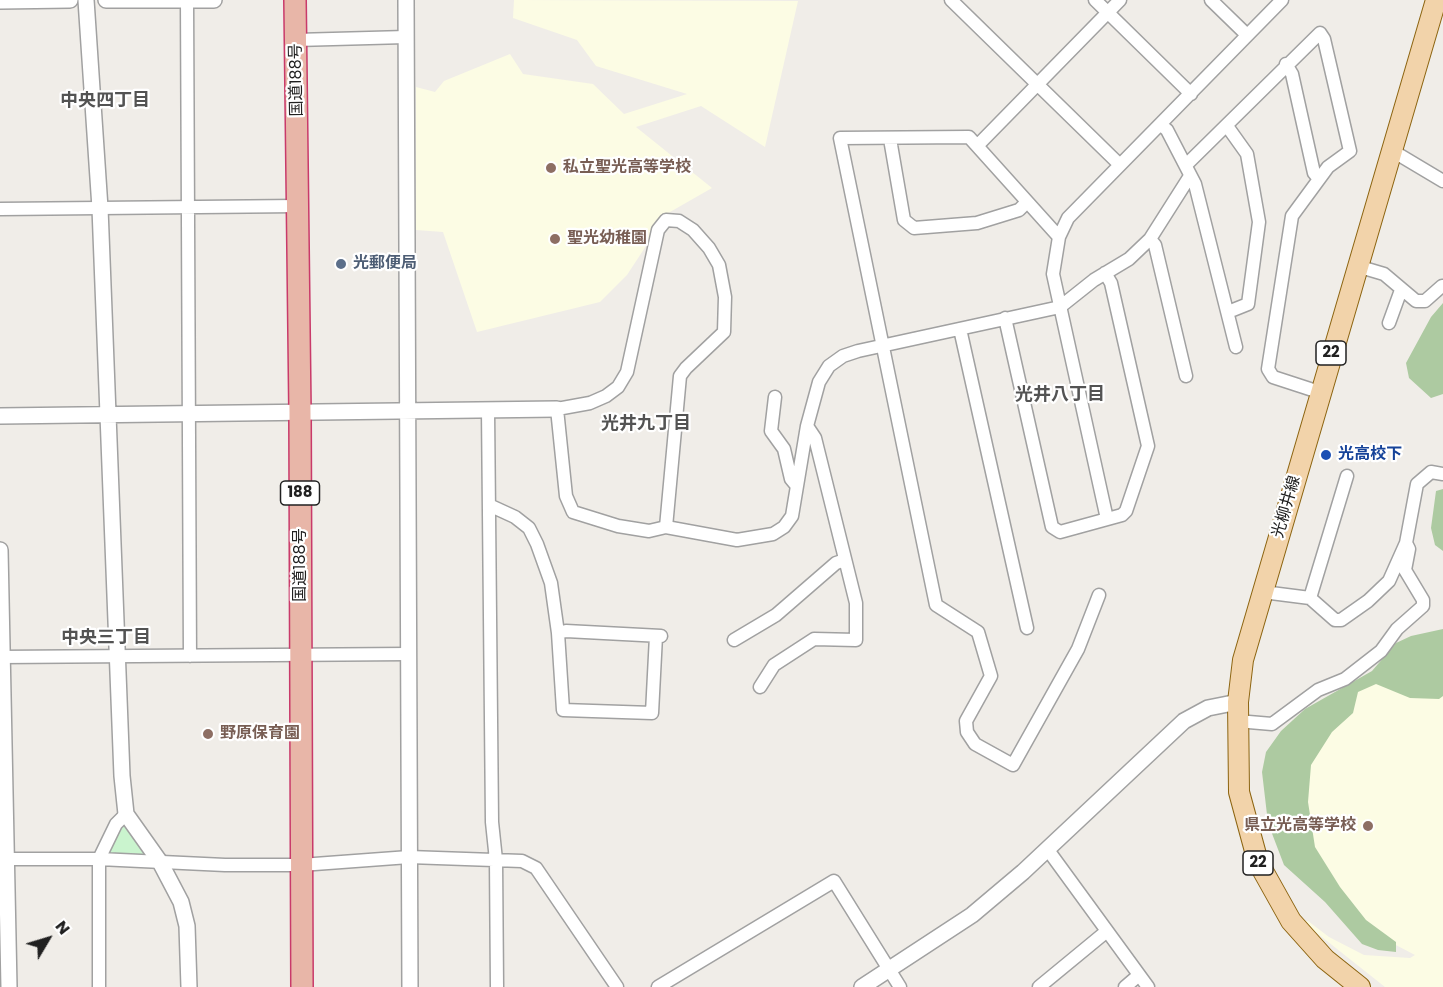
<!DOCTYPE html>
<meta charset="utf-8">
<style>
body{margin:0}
#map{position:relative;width:1443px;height:987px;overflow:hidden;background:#f0ede8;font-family:Poppins,sans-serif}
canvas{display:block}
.north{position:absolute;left:18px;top:909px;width:60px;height:60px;-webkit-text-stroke:4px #fff;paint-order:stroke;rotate:52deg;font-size:16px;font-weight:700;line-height:24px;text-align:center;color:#202020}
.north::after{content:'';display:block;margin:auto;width:21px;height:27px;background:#202020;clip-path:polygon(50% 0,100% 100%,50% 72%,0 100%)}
</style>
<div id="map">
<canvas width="1443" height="987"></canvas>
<div class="north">N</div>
</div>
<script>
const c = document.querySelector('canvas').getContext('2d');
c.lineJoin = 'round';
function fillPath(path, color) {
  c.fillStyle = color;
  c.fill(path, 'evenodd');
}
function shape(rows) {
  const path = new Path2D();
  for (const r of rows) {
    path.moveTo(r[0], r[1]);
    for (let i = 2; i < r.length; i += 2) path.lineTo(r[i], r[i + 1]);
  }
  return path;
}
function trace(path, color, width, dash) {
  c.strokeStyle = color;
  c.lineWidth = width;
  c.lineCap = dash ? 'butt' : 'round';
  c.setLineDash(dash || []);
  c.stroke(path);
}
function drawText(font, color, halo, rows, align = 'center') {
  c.font = font + ' Poppins,"Noto Sans JP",sans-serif';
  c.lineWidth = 4.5;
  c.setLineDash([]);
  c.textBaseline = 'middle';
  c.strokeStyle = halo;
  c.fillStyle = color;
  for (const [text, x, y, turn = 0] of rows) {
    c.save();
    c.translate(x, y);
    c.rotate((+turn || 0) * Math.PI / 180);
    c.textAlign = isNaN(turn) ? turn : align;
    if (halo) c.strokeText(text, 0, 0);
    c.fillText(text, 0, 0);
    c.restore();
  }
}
const education = shape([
 [514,0,798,1,765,147,701,106,636,127,712,188,656,220,646,246,627,275,600,302,477,332,443,232,416,230,416,87,435,92,444,81,510,54,523,74,593,84,624,114,687,94,596,66,577,40,513,18],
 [1443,670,1443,987,1385,987,1303,922,1308,921,1329,937,1364,955,1410,958,1415,955,1371,932,1315,874,1291,772,1355,685]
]);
const forest = shape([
 [1443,303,1443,394,1431,398,1409,378,1406,363,1431,317],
 [1443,489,1443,551,1435,545,1431,528,1436,491],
 [1443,629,1443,696,1439,699,1410,698,1376,684,1358,692,1353,713,1332,732,1311,765,1308,802,1315,847,1340,887,1366,920,1396,942,1396,952,1378,950,1362,944,1325,902,1284,865,1268,823,1262,772,1266,752,1281,731,1305,709,1372,671,1396,643,1411,636]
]);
const park = shape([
 [125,818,164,864,103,857]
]);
const minor = shape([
 [187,0,190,656],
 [951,0,1120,165],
 [1095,0,1191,94],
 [1211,0,1247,35],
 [296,40,406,37],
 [1286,64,1292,74,1314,173,1319,179],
 [1161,125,1167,130,1195,184,1236,347],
 [1227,126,1247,154,1259,222,1248,304,1228,312],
 [890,139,904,220,914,228,977,223,1019,210,1027,202],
 [978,145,1120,0],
 [1391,150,1443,181],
 [1186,165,1320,33,1324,39,1350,151,1328,167,1292,216,1268,369,1273,377,1319,392],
 [0,209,298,206],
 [1059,237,969,137,840,138,936,605,978,632,991,676,966,721,967,732,975,744,1013,765,1078,649,1099,595],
 [1150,239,1155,245,1186,376],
 [1357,266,1384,274,1416,301,1425,301,1442,286],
 [1005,318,1052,527,1060,532,1122,515,1126,511,1148,446,1111,283,1105,273],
 [1389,323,1401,290],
 [960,329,1027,628],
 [775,397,771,431,784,449,791,479,796,485],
 [488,410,492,822,496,860,497,987],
 [491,506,515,517,529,528,537,544,551,583,558,633,563,710,652,713,656,636],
 [1107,519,1053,274,1059,237,1068,218,1282,0],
 [666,527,680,376,686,368,724,332,725,297,719,265,709,248,693,230,679,221,666,220,658,230,627,372,618,387,606,396,590,403,557,409,566,496,573,512,618,526,649,531,666,527,737,540,773,534,784,527,792,516,807,426,819,382,829,366,843,356,858,351,1060,307,1094,280,1129,259,1150,239,1190,176],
 [1263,592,1310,598,1335,620,1341,620,1368,601,1389,581,1406,543,1417,484,1431,472,1443,474],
 [1310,598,1347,476],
 [558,633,566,631,661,636],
 [734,640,776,615,836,563,845,560],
 [0,657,409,654],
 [760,687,774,665,814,639,856,640,856,603,815,438,807,426],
 [1237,721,1272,724,1318,690,1345,679,1381,651,1397,629,1423,606,1423,600,1405,570,1409,549,1406,543],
 [1048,850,1148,987],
 [0,859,99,859,225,865,301,865,409,857,522,861,536,868,617,987],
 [99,987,99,859,116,824,126,814],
 [658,987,834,881,900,987],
 [1039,987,1107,931],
 [1125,987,1139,975]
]);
const tertiary = shape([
 [86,0,100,208,122,776,126,814,160,862,181,902,187,926,189,987],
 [106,0,214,0],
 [406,0,410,987],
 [0,1,70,0],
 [0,416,557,409],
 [0,550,9,987],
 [862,987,972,915,1023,872,1184,721,1208,708,1238,702]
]);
const primary = shape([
 [1360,987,1325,959,1291,921,1258,862,1239,792,1238,702,1243,660,1436,0]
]);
const trunk = shape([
 [295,0,300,412,302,987]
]);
const markers = [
 [551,168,6,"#8d6e63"],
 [555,239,6,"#8d6e63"],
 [341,264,6,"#5c6f8a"],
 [1326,455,6,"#1a4fb4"],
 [208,734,6,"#8d6e63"],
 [1368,826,6,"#8d6e63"]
];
const shields = [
 [1331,353,30],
 [300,493,39],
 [1258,863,30]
];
const shieldNames = [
 ["22",1331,353],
 ["188",300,493],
 ["22",1258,863]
];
const streetNames = [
 ["国道188号",297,80,-91],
 ["光柳井線",1287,507,-74],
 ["国道188号",301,565,-90]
];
const educationNames = [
 ["私立聖光高等学校",563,168],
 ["聖光幼稚園",567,239],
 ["野原保育園",220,734],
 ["県立光高等学校",1356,826,"right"]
];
const serviceNames = [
 ["光郵便局",353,264]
];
const transitNames = [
 ["光高校下",1338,455]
];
const neighbourhoodNames = [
 ["中央四丁目",105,101],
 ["光井八丁目",1060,395],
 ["光井九丁目",646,424],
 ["中央三丁目",106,638]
];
fillPath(education, '#fcfce4');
fillPath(forest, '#adcaa1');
fillPath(park, '#caf4ce');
trace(minor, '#a1a1a1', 15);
trace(tertiary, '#a1a1a1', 18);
trace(primary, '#8c6410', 22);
trace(trunk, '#c93a6a', 24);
trace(minor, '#fff', 12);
trace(tertiary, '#fff', 15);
trace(primary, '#f2d3aa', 20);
trace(trunk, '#e8b6a8', 21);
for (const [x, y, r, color] of markers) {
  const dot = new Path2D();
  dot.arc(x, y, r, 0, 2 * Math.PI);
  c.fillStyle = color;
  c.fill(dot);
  trace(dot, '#fff', 2);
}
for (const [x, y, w] of shields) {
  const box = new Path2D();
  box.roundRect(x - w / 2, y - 12, w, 24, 4.5);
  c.fillStyle = '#fff';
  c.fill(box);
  trace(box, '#202020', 1.5);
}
drawText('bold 15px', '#202020', null, shieldNames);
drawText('16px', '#202020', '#fff', streetNames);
drawText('bold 16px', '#785e54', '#fff', educationNames, 'left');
drawText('bold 16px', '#4e5e75', '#fff', serviceNames, 'left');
drawText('bold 16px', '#164399', '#fff', transitNames, 'left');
drawText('bold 18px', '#535353', '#fff', neighbourhoodNames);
</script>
